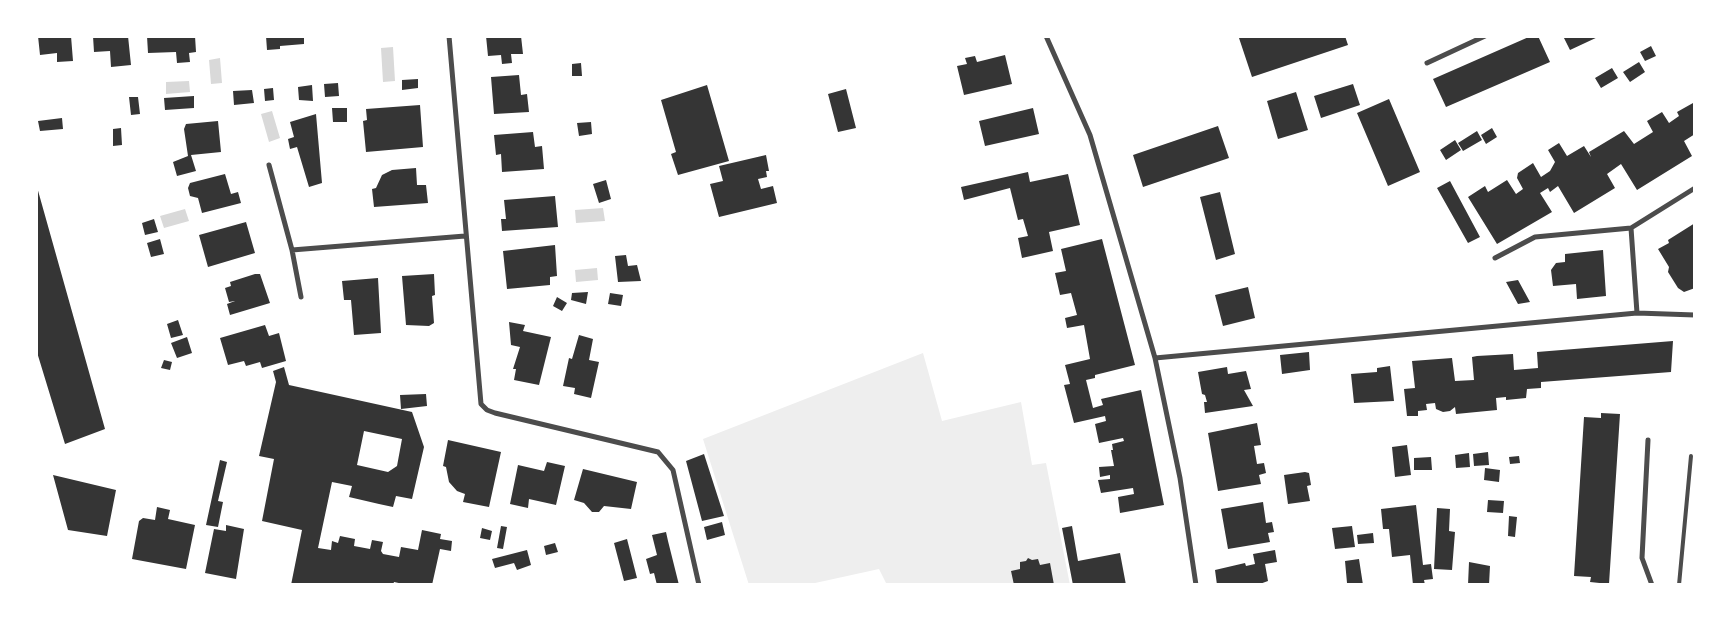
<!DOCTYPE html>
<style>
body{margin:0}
#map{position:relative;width:1731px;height:621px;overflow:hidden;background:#fff;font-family:Helvetica,sans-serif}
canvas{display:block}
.frame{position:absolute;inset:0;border:38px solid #fff;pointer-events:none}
</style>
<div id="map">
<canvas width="1731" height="621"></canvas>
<div class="frame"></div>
</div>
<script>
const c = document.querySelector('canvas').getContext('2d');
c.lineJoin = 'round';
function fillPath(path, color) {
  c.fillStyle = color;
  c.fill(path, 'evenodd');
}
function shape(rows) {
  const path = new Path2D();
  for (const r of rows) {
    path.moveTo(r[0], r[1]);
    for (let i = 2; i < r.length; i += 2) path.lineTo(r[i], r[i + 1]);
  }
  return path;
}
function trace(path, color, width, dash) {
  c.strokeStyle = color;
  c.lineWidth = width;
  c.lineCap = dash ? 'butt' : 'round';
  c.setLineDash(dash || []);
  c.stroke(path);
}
const green = shape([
 [923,353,942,421,1021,402,1032,465,1046,463,1070,585,887,585,879,569,806,585,749,585,703,439]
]);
const water = shape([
 [393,47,395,81,383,82,381,48],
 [220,58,222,83,211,84,209,60],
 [189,81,190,92,166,94,166,82],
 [272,111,280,138,269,142,261,114],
 [603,208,605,221,576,223,575,210],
 [185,209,189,221,164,228,160,216],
 [597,268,598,280,576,282,575,270]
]);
const building = shape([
 [38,36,71,36,73,61,57,62,57,53,40,55],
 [93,36,128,36,131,65,111,67,110,51,94,52],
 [147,36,195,36,196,52,189,53,190,62,177,63,176,52,148,53],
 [266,36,304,36,304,44,280,46,280,49,267,50],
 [486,36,521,36,523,54,511,54,512,63,502,64,501,55,488,56],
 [1245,36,1345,36,1348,45,1252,77,1239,38],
 [1531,36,1538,36,1550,62,1446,107,1433,79],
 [1563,36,1600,36,1570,50],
 [1651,46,1656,56,1645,61,1640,52],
 [1005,55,1012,84,964,95,957,66,967,64,965,58,975,56,977,62],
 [1639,62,1645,72,1630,82,1623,72],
 [581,63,582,76,572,76,572,64],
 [1612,68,1618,78,1601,88,1595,78],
 [519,75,521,95,527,94,529,112,494,114,491,77],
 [418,79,418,88,402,90,402,80],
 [338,83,339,96,325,97,324,84],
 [1353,84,1360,105,1321,118,1314,96],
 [312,85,313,101,299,100,298,87],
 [707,85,729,161,678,175,671,154,676,152,661,100],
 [273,88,274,100,265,101,264,89],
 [846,89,856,128,838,132,828,94],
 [252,90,254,103,234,105,233,91],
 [1296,92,1308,130,1278,139,1267,101],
 [194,96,194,108,165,110,164,98],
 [1695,96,1695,134,1684,141,1692,156,1637,190,1621,164,1607,174,1615,188,1574,213,1558,186,1550,192,1548,188,1540,193,1552,212,1497,244,1468,197,1485,186,1488,192,1507,180,1516,194,1523,189,1517,178,1518,173,1533,163,1541,177,1550,171,1555,162,1548,150,1559,143,1567,156,1584,146,1591,157,1589,152,1624,131,1634,144,1653,132,1647,121,1662,112,1669,123,1679,116,1677,112,1693,103],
 [129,97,138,97,140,114,131,115],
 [1389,99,1420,172,1388,186,1357,113],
 [420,105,423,147,366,152,363,121,367,120,366,109],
 [332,108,347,108,347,122,333,122],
 [1033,108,1039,134,985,146,979,121],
 [316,114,322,183,309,187,297,147,290,149,288,139,294,137,290,122],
 [62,118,63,129,40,131,38,121],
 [218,121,221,152,191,155,196,171,177,176,173,162,188,156,184,129,186,124],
 [591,122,592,134,579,136,577,123],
 [1218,126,1229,158,1143,187,1133,155],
 [121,128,122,145,113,146,113,129],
 [1492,128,1497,137,1486,144,1481,135],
 [1477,131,1482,140,1463,151,1458,143],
 [533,132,535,147,542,146,544,169,502,172,501,154,496,155,494,135],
 [1455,140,1461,150,1446,160,1440,150],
 [766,155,769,171,766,171,767,177,758,179,761,189,773,186,777,203,719,217,710,184,723,181,719,166],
 [416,168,417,185,426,185,428,203,374,207,372,189,376,188,382,175,392,170],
 [1028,172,1030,182,1068,174,1080,225,1049,232,1053,251,1022,258,1018,238,1028,236,1023,219,1018,220,1010,188,964,200,961,187],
 [225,174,231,194,238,192,241,203,202,213,198,198,190,196,188,188,190,183],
 [606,180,611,199,599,203,593,184],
 [1450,181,1480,237,1468,243,1437,188],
 [37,187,105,429,65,444,36,349],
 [1220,192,1235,254,1216,260,1200,197],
 [555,196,558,227,502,231,501,219,506,219,504,200],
 [154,219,158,232,145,235,142,223],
 [246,222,255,253,208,267,199,235],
 [1695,223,1695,288,1684,292,1678,288,1668,272,1669,267,1658,249,1669,243,1668,240],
 [160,239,164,254,151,257,147,243],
 [1102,239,1135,365,1095,375,1095,378,1086,380,1093,408,1103,405,1101,399,1141,390,1164,505,1120,513,1118,497,1134,494,1133,488,1101,493,1098,480,1110,479,1110,475,1100,477,1099,467,1114,466,1111,450,1113,450,1112,444,1124,441,1123,438,1099,443,1095,424,1106,421,1105,416,1074,423,1064,385,1070,384,1065,365,1090,359,1084,325,1067,328,1065,318,1077,315,1071,293,1060,295,1055,273,1066,271,1061,249],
 [555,245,557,276,550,277,550,285,507,289,503,251],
 [1603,250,1606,296,1577,299,1576,284,1553,286,1551,270,1556,263,1565,262,1565,254],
 [626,255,628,266,637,265,641,281,618,282,615,256],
 [255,274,260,274,270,303,230,315,227,304,235,301,229,302,225,288,231,286,230,282],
 [434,274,435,295,432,296,434,323,429,326,406,325,402,276],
 [378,278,381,333,354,335,351,300,344,300,342,281],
 [1518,280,1530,302,1518,304,1506,282],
 [1248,287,1255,318,1223,326,1215,295],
 [588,292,586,304,571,300,572,293],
 [610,293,623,295,621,306,608,304],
 [557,297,567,303,562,311,553,306],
 [178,320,183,335,171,338,167,324],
 [509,322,525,325,523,331,551,337,539,385,514,380,516,369,513,369,520,347,511,345],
 [265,325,269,336,279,333,286,361,262,368,260,362,246,366,244,361,228,365,220,338],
 [579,335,593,339,589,360,599,362,591,398,574,394,575,388,563,386,569,358,572,359],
 [187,337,192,353,177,358,171,343],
 [1673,341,1671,372,1541,382,1541,388,1527,389,1526,398,1506,400,1506,397,1496,398,1497,410,1456,414,1455,407,1450,411,1443,412,1436,409,1435,403,1426,404,1427,410,1418,411,1418,416,1407,416,1404,389,1415,388,1412,361,1452,358,1455,381,1474,380,1472,357,1477,356,1513,354,1514,370,1538,368,1537,352],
 [1309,352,1310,370,1282,374,1280,355],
 [164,360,172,362,170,370,161,368],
 [1390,366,1394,401,1354,403,1351,374,1377,372,1377,368],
 [284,367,289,385,412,412,424,447,412,499,396,496,393,507,379,504,349,497,352,486,332,482,318,548,331,550,332,541,338,543,340,536,355,539,354,546,370,549,372,540,383,542,381,551,383,554,399,557,401,547,418,550,422,530,441,534,440,539,452,541,451,551,440,549,432,585,408,585,394,582,393,585,291,585,302,530,262,521,274,459,259,456,276,382,273,371],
 [364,431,402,439,397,466,388,472,357,465],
 [1227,367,1228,374,1246,371,1251,389,1244,390,1253,406,1205,413,1204,402,1207,402,1205,395,1202,394,1198,372],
 [426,394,427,406,401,409,400,395],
 [1601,413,1620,414,1609,584,1590,582,1591,577,1574,576,1584,417,1601,418],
 [1257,423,1261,445,1254,446,1257,464,1264,463,1266,473,1259,475,1261,484,1218,491,1208,433],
 [448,440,501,452,489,507,463,502,465,494,457,491,449,482,446,467,443,466],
 [1407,445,1411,475,1395,477,1392,447],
 [1488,452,1489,465,1474,466,1473,454],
 [1469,453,1470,467,1456,468,1455,455],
 [704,454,724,516,702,521,686,461],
 [1519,456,1520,463,1510,464,1509,457],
 [1431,457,1432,470,1414,470,1414,458],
 [220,460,227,462,218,501,223,502,218,527,206,525],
 [547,462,565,466,556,505,529,499,528,508,510,504,518,465,544,471],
 [1485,468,1500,470,1499,482,1484,480],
 [583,469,637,482,631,509,604,506,599,512,592,512,584,503,574,500],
 [1305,472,1309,473,1311,485,1307,486,1310,501,1288,504,1284,475],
 [53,475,116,490,107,536,68,530],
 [1488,500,1504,501,1503,513,1487,512],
 [1263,502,1266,523,1272,522,1274,532,1268,533,1270,542,1228,549,1221,509],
 [1416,505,1423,565,1431,564,1433,579,1424,580,1425,585,1413,585,1410,555,1392,557,1389,529,1383,529,1381,509],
 [157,507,170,510,168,519,195,525,186,569,132,559,139,521,143,518,155,520],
 [1437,508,1450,509,1449,531,1455,532,1452,570,1434,569],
 [1509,516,1517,517,1515,537,1508,536],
 [722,522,725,535,707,540,704,527],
 [226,525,244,529,236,579,205,573,214,529,226,531],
 [501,526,507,527,503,549,497,548],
 [1072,526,1078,561,1120,553,1126,585,1073,585,1062,528],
 [1352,526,1355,547,1335,549,1332,528],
 [482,528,492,531,490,540,480,538],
 [666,532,668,541,679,585,657,585,654,573,650,574,646,559,657,555,652,535],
 [1373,533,1374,543,1358,544,1357,535],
 [627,539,637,578,624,581,614,543],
 [555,543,558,552,546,555,544,546],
 [527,550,531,565,517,570,514,563,495,568,492,559],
 [1275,550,1277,562,1265,564,1268,581,1257,585,1217,585,1215,570,1245,563,1246,566,1255,564,1253,554],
 [1028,558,1032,560,1038,559,1040,565,1050,563,1054,585,1014,585,1011,571,1020,569,1020,562,1026,561],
 [1359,559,1363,585,1347,583,1345,561],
 [1469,562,1490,566,1489,585,1468,585]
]);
const service = shape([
 [1679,585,1691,456]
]);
const minor = shape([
 [449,36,481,404,487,410,495,413,658,452,673,470,699,585],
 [1046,36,1090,135,1155,358,1180,478,1196,585],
 [1427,63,1485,36],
 [269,165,292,250,465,236],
 [292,250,301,297],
 [1495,258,1535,237,1631,228],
 [1637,313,1695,315],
 [1155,358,1637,313,1631,228,1695,188],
 [1648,440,1642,558,1652,585]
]);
fillPath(green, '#eee');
fillPath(water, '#d9d9d9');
fillPath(building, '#353535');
trace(service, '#4c4c4c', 4);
trace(minor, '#4c4c4c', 5);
</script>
